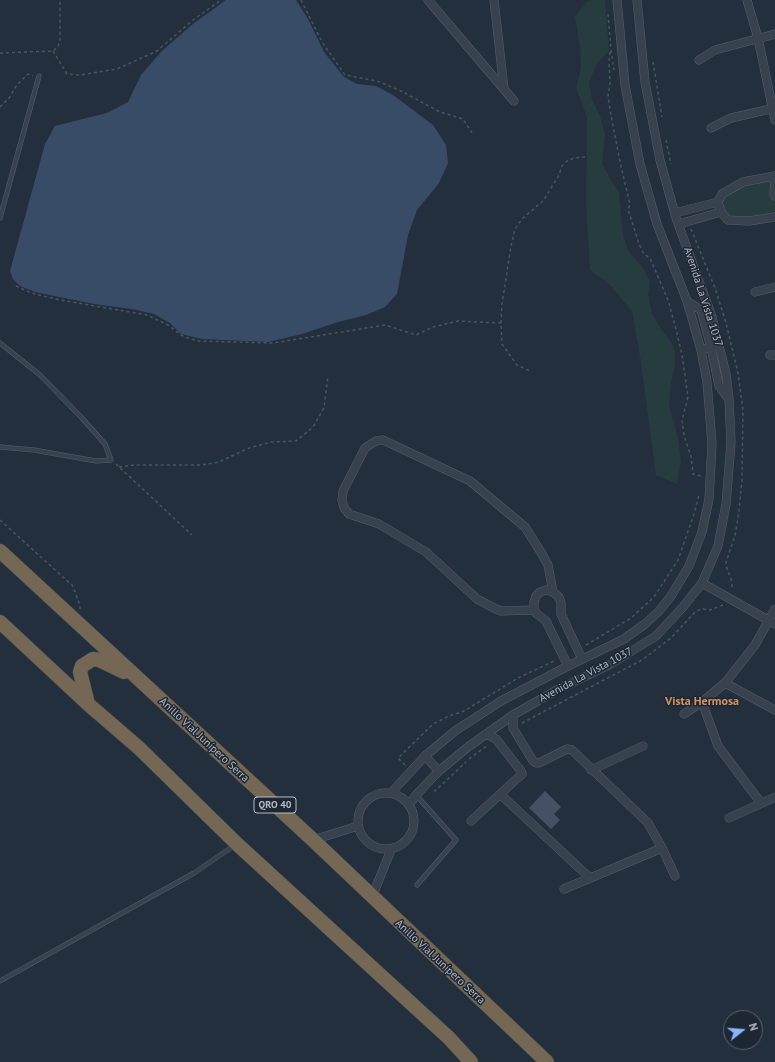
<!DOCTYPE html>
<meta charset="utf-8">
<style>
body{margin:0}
#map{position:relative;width:775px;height:1062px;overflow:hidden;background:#242f3e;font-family:"PT Sans",sans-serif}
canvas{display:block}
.north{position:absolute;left:723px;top:1010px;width:40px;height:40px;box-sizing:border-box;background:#1d2633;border:1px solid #59626f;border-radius:50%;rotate:73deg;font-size:11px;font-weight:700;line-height:16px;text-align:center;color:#b4bcc9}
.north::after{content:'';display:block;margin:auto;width:14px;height:18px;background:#8ab4f8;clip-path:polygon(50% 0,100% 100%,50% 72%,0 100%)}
</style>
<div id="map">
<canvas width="775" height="1062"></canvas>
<div class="north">N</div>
</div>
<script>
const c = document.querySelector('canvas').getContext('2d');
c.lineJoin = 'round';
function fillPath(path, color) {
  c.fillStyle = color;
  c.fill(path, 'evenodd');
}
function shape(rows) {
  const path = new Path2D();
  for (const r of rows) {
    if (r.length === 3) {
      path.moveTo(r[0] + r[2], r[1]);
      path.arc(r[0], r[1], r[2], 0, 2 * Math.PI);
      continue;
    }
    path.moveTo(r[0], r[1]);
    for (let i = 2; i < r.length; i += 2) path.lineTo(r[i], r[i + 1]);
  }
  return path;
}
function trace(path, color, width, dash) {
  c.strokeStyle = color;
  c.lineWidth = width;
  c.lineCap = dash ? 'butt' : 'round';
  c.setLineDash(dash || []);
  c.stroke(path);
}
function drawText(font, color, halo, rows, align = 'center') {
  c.font = font + ' "PT Sans",sans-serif';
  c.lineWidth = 3;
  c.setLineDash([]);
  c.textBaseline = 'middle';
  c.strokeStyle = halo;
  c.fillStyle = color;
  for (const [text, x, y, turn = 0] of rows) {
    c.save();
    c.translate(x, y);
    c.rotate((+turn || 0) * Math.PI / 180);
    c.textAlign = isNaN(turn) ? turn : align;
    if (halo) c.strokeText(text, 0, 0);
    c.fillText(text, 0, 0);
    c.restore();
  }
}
const green = shape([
 [591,0,605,0,609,51,597,64,589,82,592,100,600,116,605,134,602,164,611,180,619,192,623,235,628,250,642,267,650,281,648,295,652,314,661,329,671,342,675,351,675,365,671,383,669,405,678,439,681,462,677,484,656,475,641,362,632,311,610,285,590,270,586,205,587,117,576,88,581,68,580,46,575,17,587,2],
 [775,176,775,217,728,220,721,212,722,194,743,182]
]);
const water = shape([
 [226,0,296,0,308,19,324,52,344,77,357,84,376,86,393,95,433,125,446,145,448,163,439,183,417,210,408,235,397,294,385,307,366,315,338,322,302,334,268,342,202,339,181,334,170,323,154,314,132,309,94,304,35,292,20,286,13,279,10,271,45,144,55,126,107,113,128,102,141,75,162,51,193,24]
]);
const building = shape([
 [545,791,561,807,554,814,560,820,551,829,529,808]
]);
const path = shape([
 [301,0,322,42,345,75,377,81,401,91,440,112,463,119,472,133],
 [608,14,611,50,614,70],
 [53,51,67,74,80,75,117,69,157,51,193,20,221,0],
 [610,52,609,61,610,85,608,94,610,110,620,162,629,200,630,205,628,209,639,244,644,254,650,258,668,300,676,329,682,355,688,397,682,420,684,436,691,456,693,474,701,476],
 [0,53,53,51,58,47,60,40,60,0],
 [653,62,662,117],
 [0,107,9,98,17,85,28,74,33,76],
 [666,140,671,164],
 [691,229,715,288,726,323,738,373,743,410,742,480,739,511,735,536,726,562,727,569,732,582,732,590],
 [16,286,31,293,60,300,147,315,168,325,184,337,198,341,273,343,385,325,416,335,433,327,458,321,501,323,502,344,517,365,530,371],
 [501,323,502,304,511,246,515,229,522,219,543,201,559,175,562,166,567,161,574,158,585,157],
 [116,464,192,535],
 [119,467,134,465,201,465,219,462,249,448,271,442,296,441,313,427,324,408,328,376],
 [0,520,73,586,80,606,80,609],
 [586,645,631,618,654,597,678,560,694,514,699,495],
 [522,723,642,660,671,638,696,611,703,609,710,610,723,605],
 [469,759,488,745],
 [405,765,398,758,433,724,449,716,464,711,518,678,556,660],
 [434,790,435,791,466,762]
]);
const lane = shape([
 [0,218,39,76],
 [0,343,40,375,82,418,105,444,111,460,96,461,34,450,0,447],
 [416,795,456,840,417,885],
 [0,981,194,873,235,845]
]);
const street = shape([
 [428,0,514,101],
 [494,0,504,89],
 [747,0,758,38,775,120],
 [699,60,715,50,775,34],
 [711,128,731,118,775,108],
 [775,176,743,182,722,194,718,202,721,212,728,220,749,221,775,217],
 [775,176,774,194,775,196],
 [675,213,718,202],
 [679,224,721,212],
 [755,292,775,287],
 [687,301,701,310,711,347,715,346],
 [701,350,711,347,719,386,728,398],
 [770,355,775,355],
 [702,583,775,624],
 [534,610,501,611,494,608,477,599,426,552,379,524,349,514,344,508,342,500,343,491,365,448,376,441,383,440,470,481,525,527,542,554,548,565,553,592],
 [568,666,546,621,537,614,534,610,534,602,536,596,540,592,546,590,553,592,559,597,561,603,561,614,582,659],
 [725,683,775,710],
 [702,702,718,746,761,803],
 [684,714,702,702,725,683,755,645,775,609],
 [513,715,513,728,533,761,536,763,539,763,567,749,572,750,648,823,662,848,675,876],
 [425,756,439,771],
 [591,770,643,746],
 [386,821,28],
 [391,793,425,756,455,731,501,701,568,666,624,639,645,624,659,611,671,596,689,566,702,532,709,499,712,444,707,382,701,350,687,301,657,224,640,164,625,85,617,0],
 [500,794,590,878],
 [409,805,416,795,439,771,468,747,513,715,557,690,609,665,656,636,683,607,702,583,718,546,726,504,731,443,729,399,726,374,712,317,676,218,660,160,645,82,637,0],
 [729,818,775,797],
 [471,821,522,774,521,771,496,739,486,734],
 [313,840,358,826],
 [564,889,662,848],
 [372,897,391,850]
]);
const highway = shape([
 [0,551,313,840,547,1062],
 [0,622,88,704,139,748,237,844,449,1038,471,1062],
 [88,704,80,672,82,666,93,659,99,660,124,672]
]);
const shields = [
 [275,805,42]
];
const shieldNames = [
 ["QRO 40",275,805]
];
const streetNames = [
 ["Avenida La Vista 1037",703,297,72],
 ["Avenida La Vista 1037",586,675,-28],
 ["Anillo Vial Junípero Serra",204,740,43],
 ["Anillo Vial Junípero Serra",440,962,43]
];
const neighbourhoodNames = [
 ["Vista Hermosa",702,702]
];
fillPath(green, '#263c3f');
fillPath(water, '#394c67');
fillPath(building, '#455162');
trace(lane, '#565f6c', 5);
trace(street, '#565f6c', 9);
trace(highway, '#434c59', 15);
trace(path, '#44595c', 1.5, [3, 3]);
trace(lane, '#38414e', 4);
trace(street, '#38414e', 8);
trace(highway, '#746855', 14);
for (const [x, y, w] of shields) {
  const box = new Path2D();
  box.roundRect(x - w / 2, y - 8, w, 16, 3);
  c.fillStyle = '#1d2633';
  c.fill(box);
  trace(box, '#b4bcc9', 1);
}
drawText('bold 10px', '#b4bcc9', null, shieldNames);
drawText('11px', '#b4bcc9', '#1d2633', streetNames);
drawText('bold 12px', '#d59563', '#1d2633', neighbourhoodNames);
</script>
